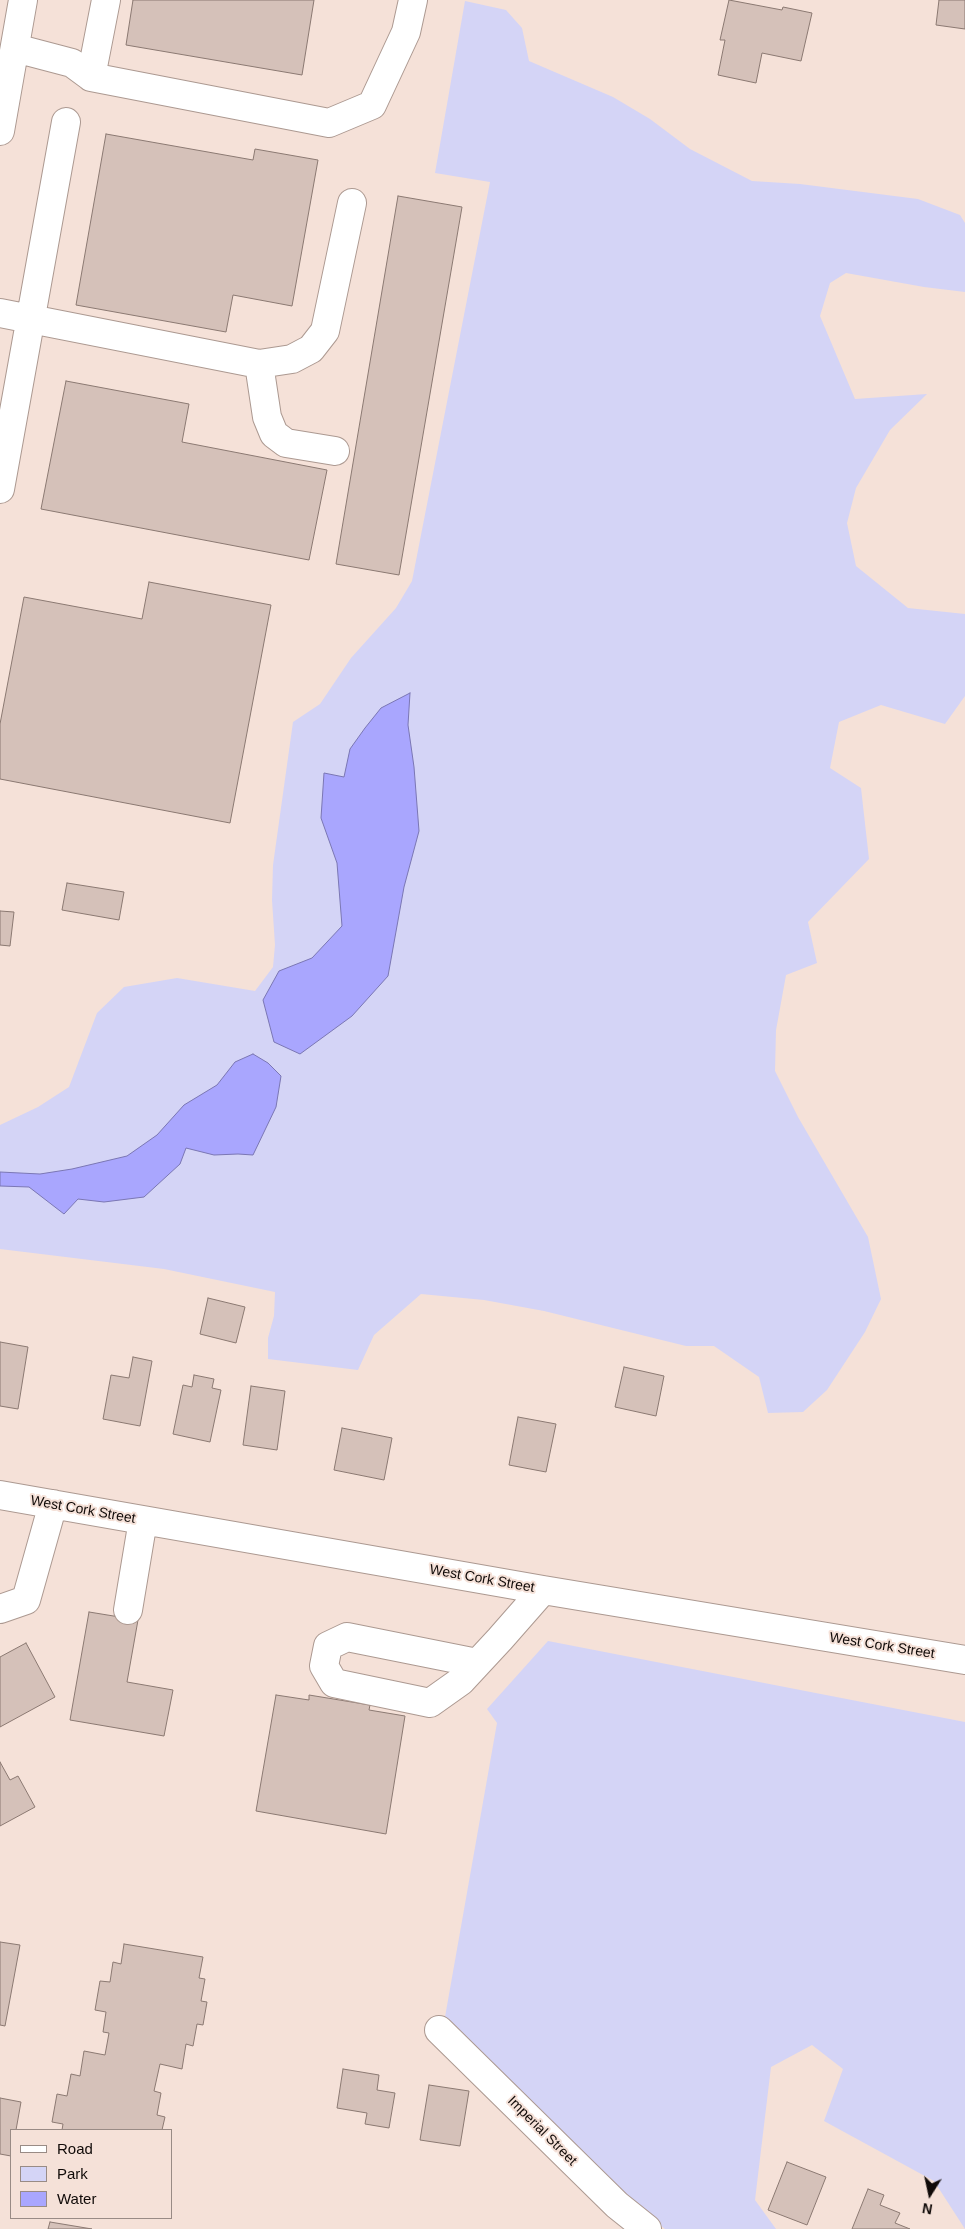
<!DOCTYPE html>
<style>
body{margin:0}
#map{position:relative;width:965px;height:2229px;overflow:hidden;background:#f5e1d8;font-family:Arial,sans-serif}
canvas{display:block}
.legend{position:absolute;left:10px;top:2129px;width:162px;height:90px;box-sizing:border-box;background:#f5e1d8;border:1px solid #998b85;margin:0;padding:6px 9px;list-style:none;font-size:15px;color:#100a08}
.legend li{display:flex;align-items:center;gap:10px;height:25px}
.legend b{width:25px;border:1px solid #998b85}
.north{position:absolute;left:905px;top:2169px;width:50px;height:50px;-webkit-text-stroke:4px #f5e1d8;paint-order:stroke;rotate:190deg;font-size:14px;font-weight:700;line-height:20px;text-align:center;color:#100a08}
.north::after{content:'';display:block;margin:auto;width:18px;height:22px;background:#100a08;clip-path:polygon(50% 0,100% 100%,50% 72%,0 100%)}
</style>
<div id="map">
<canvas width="965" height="2229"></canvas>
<ul class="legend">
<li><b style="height:6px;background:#fff"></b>Road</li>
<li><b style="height:14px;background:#d4d4f6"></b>Park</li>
<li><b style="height:14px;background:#a9a6fe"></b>Water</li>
</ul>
<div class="north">N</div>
</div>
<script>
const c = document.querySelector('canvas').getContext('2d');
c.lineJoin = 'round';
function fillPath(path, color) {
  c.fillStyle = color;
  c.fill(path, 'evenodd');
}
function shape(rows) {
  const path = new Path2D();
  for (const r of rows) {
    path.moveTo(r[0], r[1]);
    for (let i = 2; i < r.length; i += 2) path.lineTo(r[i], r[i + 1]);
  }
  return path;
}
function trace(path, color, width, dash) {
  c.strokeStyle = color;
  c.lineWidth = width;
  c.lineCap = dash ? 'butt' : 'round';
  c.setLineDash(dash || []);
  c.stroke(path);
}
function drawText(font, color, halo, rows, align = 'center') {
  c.font = font + ' Arial,sans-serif';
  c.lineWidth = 4;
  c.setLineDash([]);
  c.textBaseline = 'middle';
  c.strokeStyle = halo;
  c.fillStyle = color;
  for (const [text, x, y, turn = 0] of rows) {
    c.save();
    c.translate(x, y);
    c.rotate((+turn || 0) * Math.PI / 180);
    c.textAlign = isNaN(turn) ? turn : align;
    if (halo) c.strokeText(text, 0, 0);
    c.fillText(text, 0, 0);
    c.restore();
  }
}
const green = shape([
 [465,1,506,10,522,28,529,61,613,97,650,119,690,149,752,181,800,184,918,199,960,215,965,223,965,292,924,287,846,273,830,283,820,316,855,399,927,394,890,430,856,488,847,523,856,566,908,608,965,614,965,696,945,724,881,705,839,722,830,768,861,788,869,859,808,922,817,963,786,975,776,1030,775,1071,798,1117,868,1237,881,1299,865,1332,827,1390,803,1412,768,1413,759,1377,714,1346,686,1346,544,1311,484,1300,421,1294,374,1335,358,1370,268,1359,268,1338,274,1316,275,1292,164,1269,0,1249,0,1125,38,1107,69,1087,97,1013,124,987,177,978,255,991,273,967,275,945,272,900,273,865,293,722,320,704,351,658,396,608,412,581,490,182,435,173],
 [548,1641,965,1722,965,2229,934,2181,824,2121,843,2069,812,2045,771,2067,755,2200,776,2229,665,2229,622,2193,445,2017,497,1723,487,1709]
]);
const water = shape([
 [410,693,408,725,414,767,419,831,404,887,388,976,352,1016,300,1054,274,1042,263,1000,279,971,312,958,342,926,337,863,321,818,324,773,344,777,350,749,365,728,381,708,410,693],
 [253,1054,268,1063,281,1076,276,1107,253,1155,238,1154,214,1155,186,1148,180,1164,144,1197,104,1202,78,1199,64,1214,29,1187,0,1186,0,1172,40,1174,72,1169,127,1156,157,1135,184,1105,217,1085,235,1062,253,1054]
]);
const building = shape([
 [133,0,314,0,302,75,126,45,133,0],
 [729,0,782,10,783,7,812,13,801,61,762,53,756,83,718,75,725,40,720,40,729,0],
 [939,0,965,0,965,29,936,25,939,0],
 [106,134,253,160,255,149,318,160,292,306,233,295,226,332,76,305,106,134],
 [398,196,462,207,399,575,336,564,398,196],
 [66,381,189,404,182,442,327,470,309,560,41,509,66,381],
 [149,582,271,605,230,823,0,779,0,724,24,597,142,619,149,582],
 [67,883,124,892,119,920,62,910,67,883],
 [0,911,14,912,10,946,0,945,0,911],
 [208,1298,245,1307,236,1343,200,1334,208,1298],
 [0,1342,28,1347,18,1409,0,1406,0,1342],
 [133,1357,152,1361,140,1426,103,1419,111,1375,129,1378,133,1357],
 [624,1367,664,1376,656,1416,615,1407,624,1367],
 [194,1375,214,1379,212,1388,221,1390,210,1442,173,1434,183,1385,192,1387,194,1375],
 [251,1386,285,1391,277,1450,243,1445,251,1386],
 [518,1417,556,1424,546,1472,509,1465,518,1417],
 [342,1428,392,1438,384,1480,334,1470,342,1428],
 [89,1612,138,1620,127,1682,173,1690,164,1736,70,1720,89,1612],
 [26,1643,55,1697,0,1727,0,1657,26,1643],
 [276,1695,309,1700,309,1695,370,1705,369,1710,405,1716,386,1834,256,1811,276,1695],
 [0,1762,10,1780,18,1776,35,1807,0,1826,0,1762],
 [0,1942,20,1945,5,2026,0,2025,0,1942],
 [124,1944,203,1957,199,1978,205,1979,201,2001,207,2002,203,2025,197,2024,193,2046,186,2044,182,2069,160,2064,154,2091,161,2093,157,2115,165,2117,162,2130,62,2130,63,2124,52,2122,57,2094,67,2096,71,2074,80,2076,84,2051,105,2055,109,2033,103,2032,106,2012,95,2010,100,1981,110,1982,113,1962,121,1964,124,1944],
 [343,2069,379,2075,377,2090,395,2093,389,2128,365,2124,367,2113,337,2108,343,2069],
 [429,2085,469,2091,460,2146,420,2140,429,2085],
 [0,2098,21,2102,16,2130,11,2130,11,2156,0,2154,0,2098],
 [787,2162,826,2177,807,2225,768,2210,787,2162],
 [868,2189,884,2195,880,2205,900,2213,895,2223,910,2229,852,2229,868,2189],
 [50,2222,92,2229,48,2229,50,2222]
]);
const minor = shape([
 [15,48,72,63,91,77,329,123,372,105,406,32,413,0],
 [91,77,106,0],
 [0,131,23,0],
 [0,313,259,364,292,359,311,349,325,331,352,203],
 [259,364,267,417,274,434,286,443,335,451],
 [0,489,66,122],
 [0,1495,543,1590,965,1660],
 [0,1609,26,1600,53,1504],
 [128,1610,143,1520],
 [477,1663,347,1637,328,1646,324,1666,334,1683,430,1703,461,1681,500,1639,543,1590],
 [439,2030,617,2205,647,2229]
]);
const streetNames = [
 ["West Cork Street",83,1510,10],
 ["West Cork Street",482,1579,10],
 ["West Cork Street",882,1646,9],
 ["Imperial Street",542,2131,45]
];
fillPath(green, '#d4d4f6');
fillPath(water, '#a9a6fe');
trace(water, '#7b77b4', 1);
fillPath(building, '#d5c1b9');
trace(building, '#8b7972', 1);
trace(minor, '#ac9991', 30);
trace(minor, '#fff', 28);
drawText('14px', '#100a08', '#f5e1d8', streetNames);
</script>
